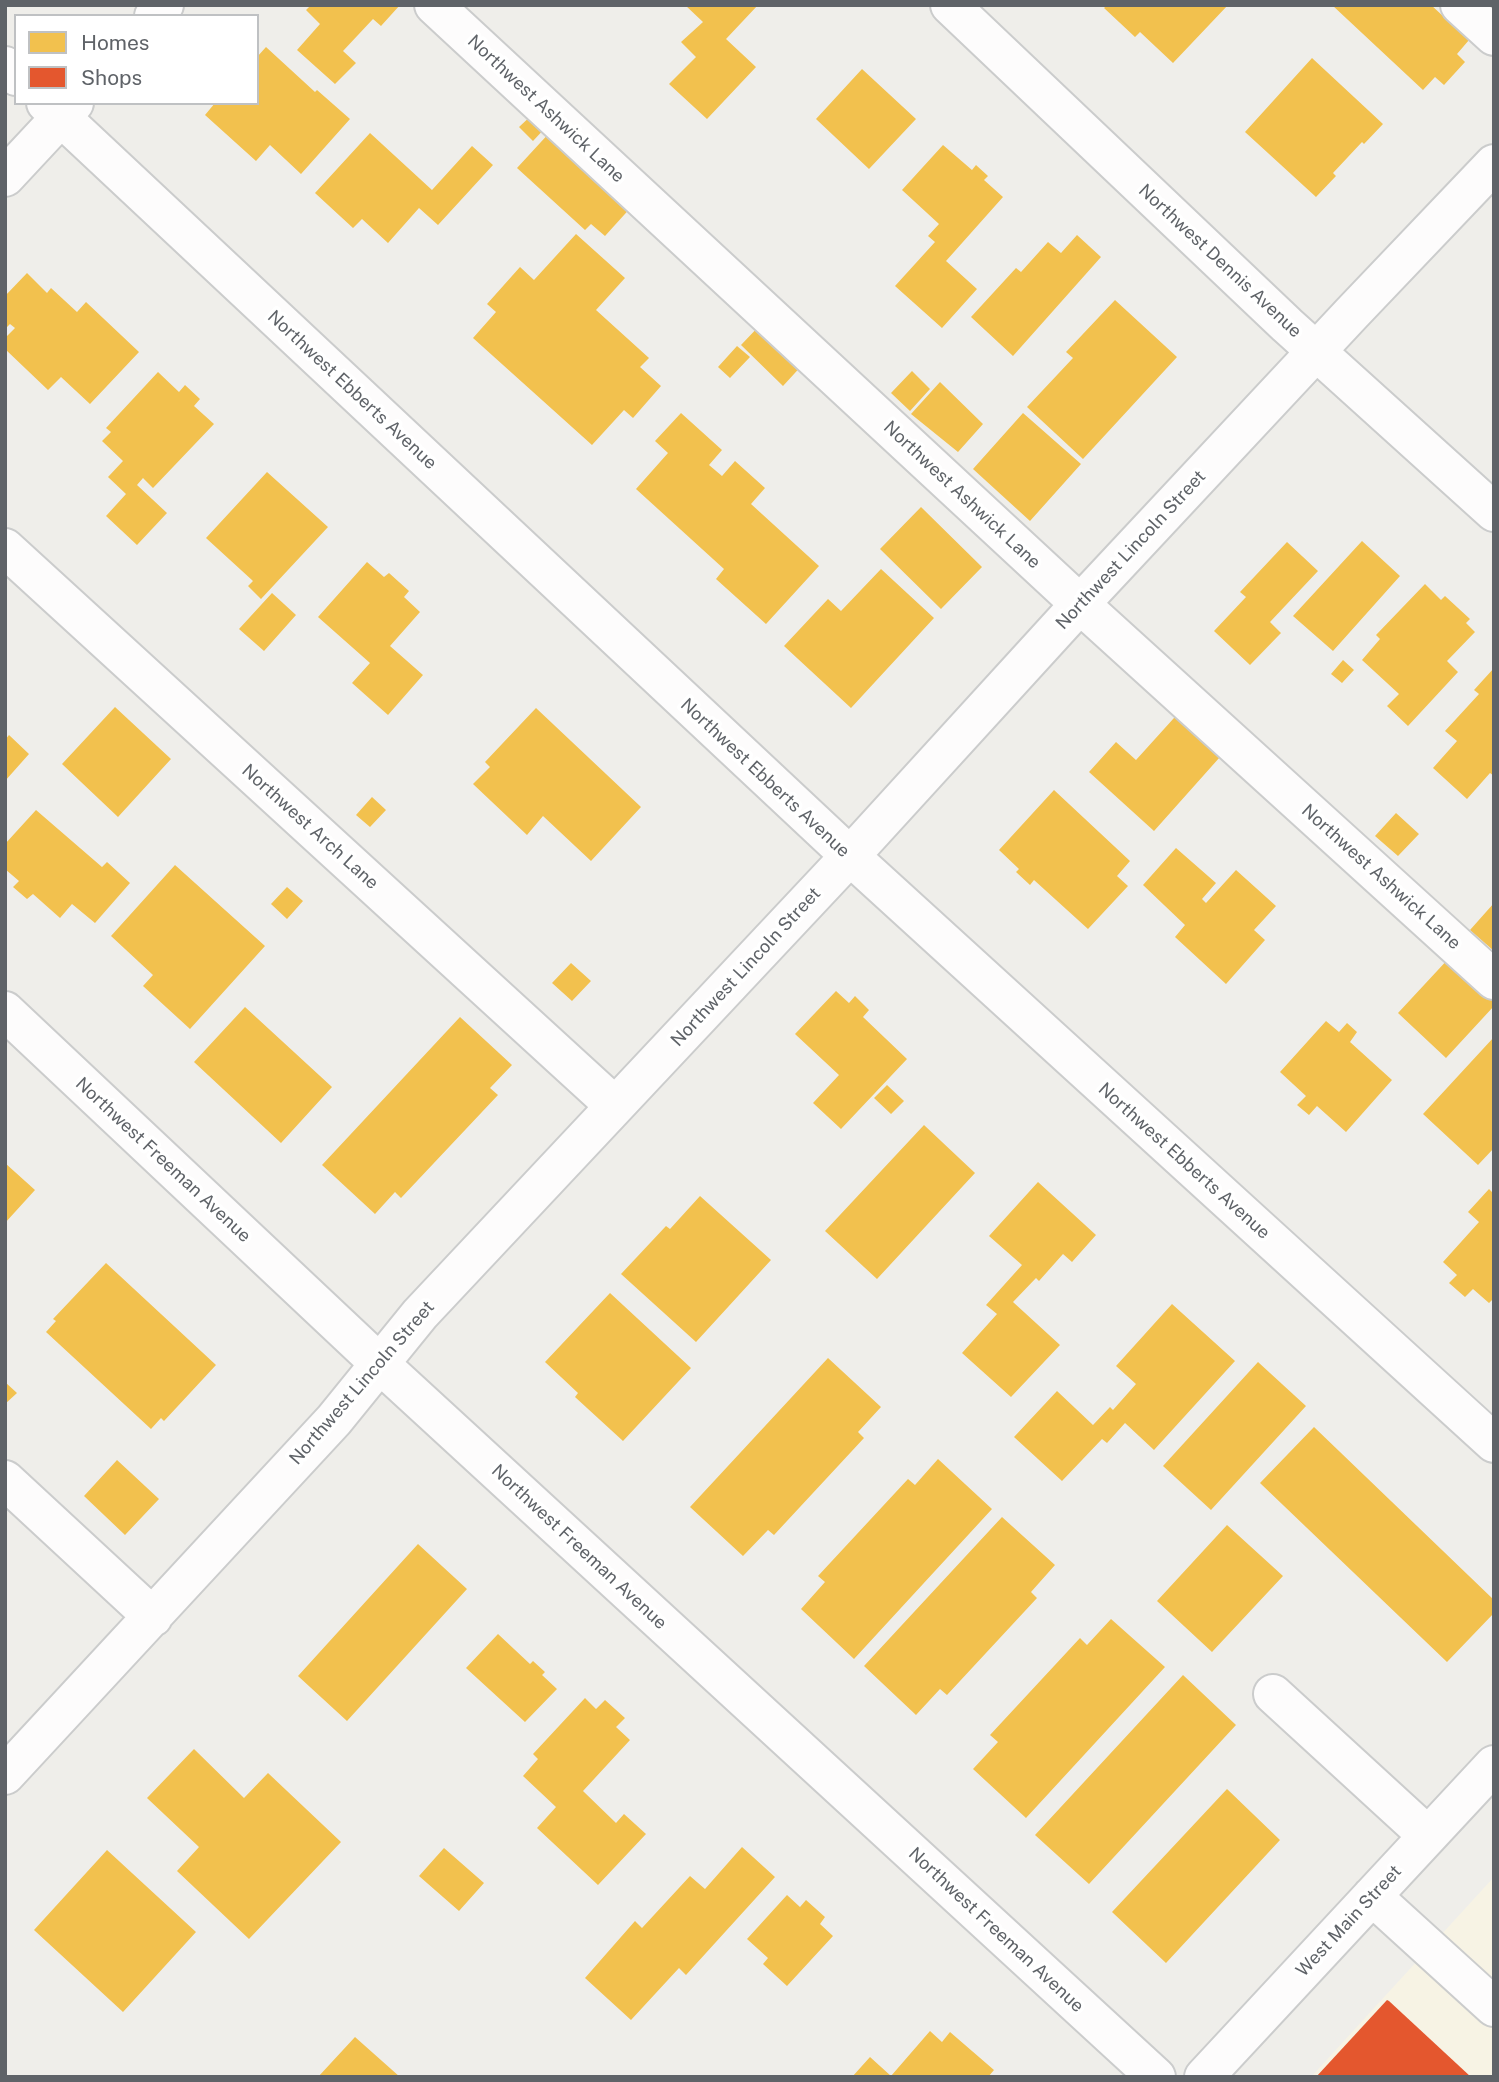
<!DOCTYPE html>
<style>
body{margin:0}
#map{position:relative;width:1499px;height:2082px;overflow:hidden;background:#efeeea;font-family:"Public Sans",sans-serif}
canvas{display:block}
.frame{position:absolute;inset:0;border:7px solid #5f6368;pointer-events:none}
.legend{position:absolute;left:14px;top:14px;width:245px;height:91px;box-sizing:border-box;background:#fff;border:2px solid #bfc1c3;margin:0;padding:9px 12px;list-style:none;font-size:21px;color:#5f6368}
.legend li{display:flex;align-items:center;gap:14px;height:35px}
.legend b{width:35px;border:2px solid #bfc1c3}
</style>
<div id="map">
<canvas width="1499" height="2082"></canvas>
<div class="frame"></div>
<ul class="legend">
<li><b style="height:19px;background:#f2c14e"></b>Homes</li>
<li><b style="height:19px;background:#e4572e"></b>Shops</li>
</ul>
</div>
<script>
const c = document.querySelector('canvas').getContext('2d');
c.lineJoin = 'round';
function fillPath(path, color) {
  c.fillStyle = color;
  c.fill(path, 'evenodd');
}
function shape(rows) {
  const path = new Path2D();
  for (const r of rows) {
    path.moveTo(r[0], r[1]);
    for (let i = 2; i < r.length; i += 2) path.lineTo(r[i], r[i + 1]);
  }
  return path;
}
function trace(path, color, width, dash) {
  c.strokeStyle = color;
  c.lineWidth = width;
  c.lineCap = dash ? 'butt' : 'round';
  c.setLineDash(dash || []);
  c.stroke(path);
}
function drawText(font, color, halo, rows, align = 'center') {
  c.font = font + ' "Public Sans",sans-serif';
  c.lineWidth = 7;
  c.setLineDash([]);
  c.textBaseline = 'middle';
  c.strokeStyle = halo;
  c.fillStyle = color;
  for (const [text, x, y, turn = 0] of rows) {
    c.save();
    c.translate(x, y);
    c.rotate((+turn || 0) * Math.PI / 180);
    c.textAlign = isNaN(turn) ? turn : align;
    if (halo) c.strokeText(text, 0, 0);
    c.fillText(text, 0, 0);
    c.restore();
  }
}
const commercial = shape([
 [1494,1877,1494,2077,1311,2077]
]);
const homes = shape([
 [311,5,400,5,381,26,373,19,343,51,356,63,335,84,297,50,320,24,306,10],
 [685,5,758,5,726,39,756,67,707,119,669,84,696,57,681,42,703,22],
 [1107,5,1228,5,1173,63,1140,32,1135,37,1104,8],
 [1332,5,1431,5,1469,40,1457,54,1465,62,1444,85,1435,77,1423,90],
 [266,47,315,92,317,90,350,119,301,174,270,145,256,161,205,115,215,103,257,103,257,57],
 [1312,58,1383,124,1364,144,1362,142,1333,173,1336,176,1316,197,1245,132],
 [862,69,916,119,869,169,816,119],
 [534,113,547,126,533,141,519,127],
 [552,130,634,204,605,236,591,224,585,230,517,168],
 [370,133,432,190,472,146,493,165,438,225,419,208,388,243,362,219,353,228,315,193],
 [943,145,972,170,976,165,988,176,984,180,1003,197,946,261,977,289,942,328,895,286,935,242,928,236,939,224,902,190],
 [576,234,625,278,596,310,649,358,640,367,661,386,633,418,624,410,592,445,473,338,496,312,487,304,520,267,534,280],
 [1077,235,1101,257,1013,356,971,317,1016,268,1021,272,1048,242,1061,253],
 [27,273,47,293,51,288,77,312,86,302,139,352,90,404,61,377,48,390,5,349,5,338,15,328,10,324,5,329,5,296],
 [1115,300,1177,357,1083,459,1027,407,1073,358,1066,352],
 [762,323,805,362,783,386,741,345],
 [737,346,750,357,730,378,718,367],
 [912,371,930,389,910,411,891,393],
 [158,372,179,392,185,385,200,399,194,406,214,424,153,488,143,478,137,485,167,513,137,545,106,516,126,494,108,477,123,461,102,441,111,432,106,428],
 [940,382,983,424,958,452,911,414],
 [681,413,722,450,709,465,722,476,735,461,765,488,751,504,819,566,766,624,716,579,724,569,636,489,668,453,655,441],
 [1023,413,1081,464,1030,521,973,469],
 [267,472,328,527,261,599,248,586,253,581,206,538],
 [921,507,982,567,941,609,880,549],
 [1362,541,1400,576,1333,651,1293,616],
 [1287,542,1318,571,1270,622,1281,633,1250,665,1214,631,1246,597,1240,592],
 [367,562,384,577,389,573,409,591,404,597,420,612,390,646,423,675,388,715,352,683,370,663,318,617],
 [881,569,934,618,851,708,784,646,828,599,841,611],
 [1425,584,1441,600,1445,596,1470,619,1466,623,1475,632,1447,661,1458,672,1408,726,1387,706,1399,694,1362,660,1380,639,1376,635],
 [272,593,296,615,264,651,239,629],
 [1343,660,1354,670,1342,683,1331,674],
 [1494,668,1494,776,1490,773,1467,799,1433,768,1457,741,1445,731,1479,694,1474,690],
 [115,707,171,759,118,817,62,764],
 [536,708,641,807,591,861,543,816,527,835,473,784,490,767,485,762],
 [1183,708,1228,748,1154,831,1089,772,1116,742,1136,760],
 [9,735,29,754,5,781,5,740],
 [1054,790,1130,861,1117,876,1128,886,1088,929,1034,880,1030,885,1016,872,1019,869,999,850],
 [372,797,386,810,370,827,356,815],
 [36,810,102,867,107,862,130,883,95,923,72,904,60,918,33,894,27,899,13,887,19,881,5,869,5,844],
 [1396,813,1419,834,1398,856,1375,836],
 [1176,848,1216,883,1202,899,1206,903,1236,870,1276,906,1254,930,1265,940,1226,984,1175,937,1185,925,1143,885],
 [175,865,265,946,190,1029,143,986,153,975,111,936],
 [287,887,303,901,287,919,271,904],
 [1494,903,1494,951,1470,930],
 [1450,957,1494,997,1494,1006,1446,1058,1398,1013],
 [571,963,591,981,572,1001,552,983],
 [836,991,849,1003,855,996,869,1010,863,1017,907,1059,841,1129,813,1103,839,1075,795,1034],
 [245,1007,332,1087,281,1143,194,1062],
 [460,1017,512,1065,490,1088,498,1095,401,1198,395,1192,375,1214,322,1165],
 [1326,1021,1339,1032,1347,1023,1357,1032,1350,1042,1392,1080,1346,1132,1317,1106,1309,1115,1297,1105,1306,1096,1280,1072],
 [1494,1037,1494,1148,1478,1165,1423,1114],
 [887,1085,904,1101,891,1114,874,1098],
 [924,1125,975,1173,877,1279,825,1231],
 [5,1163,35,1190,5,1223],
 [1038,1182,1096,1235,1072,1262,1063,1254,1039,1281,1036,1278,1013,1302,1060,1345,1011,1397,962,1353,997,1314,986,1305,1022,1265,989,1236],
 [1489,1189,1494,1194,1494,1298,1489,1303,1473,1289,1465,1297,1449,1283,1457,1275,1443,1262,1479,1222,1468,1212],
 [700,1196,771,1260,696,1342,621,1274,666,1226,670,1229],
 [106,1263,216,1365,164,1421,161,1418,151,1429,46,1332,56,1321,53,1319],
 [610,1293,691,1368,623,1441,575,1397,578,1393,545,1362],
 [1172,1304,1235,1361,1154,1450,1125,1423,1107,1443,1102,1439,1062,1481,1014,1437,1057,1391,1093,1425,1110,1407,1113,1410,1136,1384,1116,1366],
 [828,1358,881,1407,858,1432,864,1438,774,1535,768,1530,743,1556,690,1507],
 [1258,1362,1306,1406,1211,1510,1163,1466],
 [5,1382,17,1393,5,1404],
 [1314,1427,1494,1600,1494,1613,1447,1662,1260,1483],
 [938,1459,992,1509,854,1659,801,1609,825,1582,818,1576,908,1479,915,1485],
 [117,1460,159,1499,125,1535,84,1496],
 [1002,1517,1055,1565,1031,1592,1037,1598,947,1695,940,1689,916,1715,864,1666],
 [1227,1525,1283,1576,1212,1652,1157,1601],
 [418,1544,467,1589,347,1721,298,1676],
 [1111,1619,1165,1667,1026,1818,973,1769,998,1742,990,1735,1080,1638,1087,1645],
 [498,1634,530,1664,533,1661,545,1672,542,1675,557,1689,525,1722,466,1668],
 [1183,1675,1236,1725,1089,1884,1035,1835],
 [585,1698,596,1709,605,1700,625,1718,616,1727,630,1740,583,1791,616,1823,624,1814,646,1834,598,1885,537,1828,556,1807,523,1776,538,1759,533,1754],
 [194,1749,244,1798,268,1773,341,1842,249,1939,177,1871,199,1847,147,1798],
 [1227,1789,1280,1840,1166,1963,1112,1912],
 [742,1847,775,1877,686,1975,679,1968,631,2020,585,1978,635,1921,642,1928,690,1876,705,1889],
 [444,1848,484,1883,459,1911,419,1876],
 [107,1850,196,1932,123,2012,34,1930],
 [787,1895,800,1907,806,1900,825,1917,820,1924,833,1936,787,1986,763,1964,768,1958,747,1939],
 [930,2031,942,2042,950,2032,994,2070,988,2077,852,2077,870,2057,891,2076],
 [355,2037,400,2077,318,2077]
]);
const shops = shape([
 [1387,2000,1389,2001,1471,2077,1316,2077]
]);
const minor = shape([
 [434,5,1080,604,1494,980],
 [950,5,1287,325,1494,512],
 [1460,5,1494,36],
 [154,16,164,5],
 [5,66,16,76],
 [46,103,850,856,1494,1443],
 [5,177,74,103],
 [5,548,615,1106],
 [5,1011,380,1364,1156,2077],
 [5,1480,153,1617],
 [1273,1694,1428,1836],
 [5,1775,334,1420,420,1314,850,856,1080,604,1352,313,1494,164],
 [1372,1896,1494,2007],
 [1204,2077,1494,1765]
]);
const streetNames = [
 ["Northwest Ashwick Lane",546,109,43],
 ["Northwest Dennis Avenue",1220,261,43],
 ["Northwest Ebberts Avenue",352,390,43],
 ["Northwest Ashwick Lane",962,495,43],
 ["Northwest Lincoln Street",1131,550,-47],
 ["Northwest Ebberts Avenue",765,778,43],
 ["Northwest Arch Lane",310,827,42],
 ["Northwest Ashwick Lane",1381,877,42],
 ["Northwest Lincoln Street",746,967,-47],
 ["Northwest Freeman Avenue",163,1160,43],
 ["Northwest Ebberts Avenue",1184,1161,42],
 ["Northwest Lincoln Street",362,1383,-49],
 ["Northwest Freeman Avenue",579,1547,43],
 ["West Main Street",1349,1921,-47],
 ["Northwest Freeman Avenue",996,1930,43]
];
fillPath(commercial, '#f7f3e4');
fillPath(homes, '#f2c14e');
fillPath(shops, '#e4572e');
trace(minor, '#cbcccc', 42);
trace(minor, '#fdfcfc', 38);
drawText('18px', '#5f6368', '#fff', streetNames);
</script>
